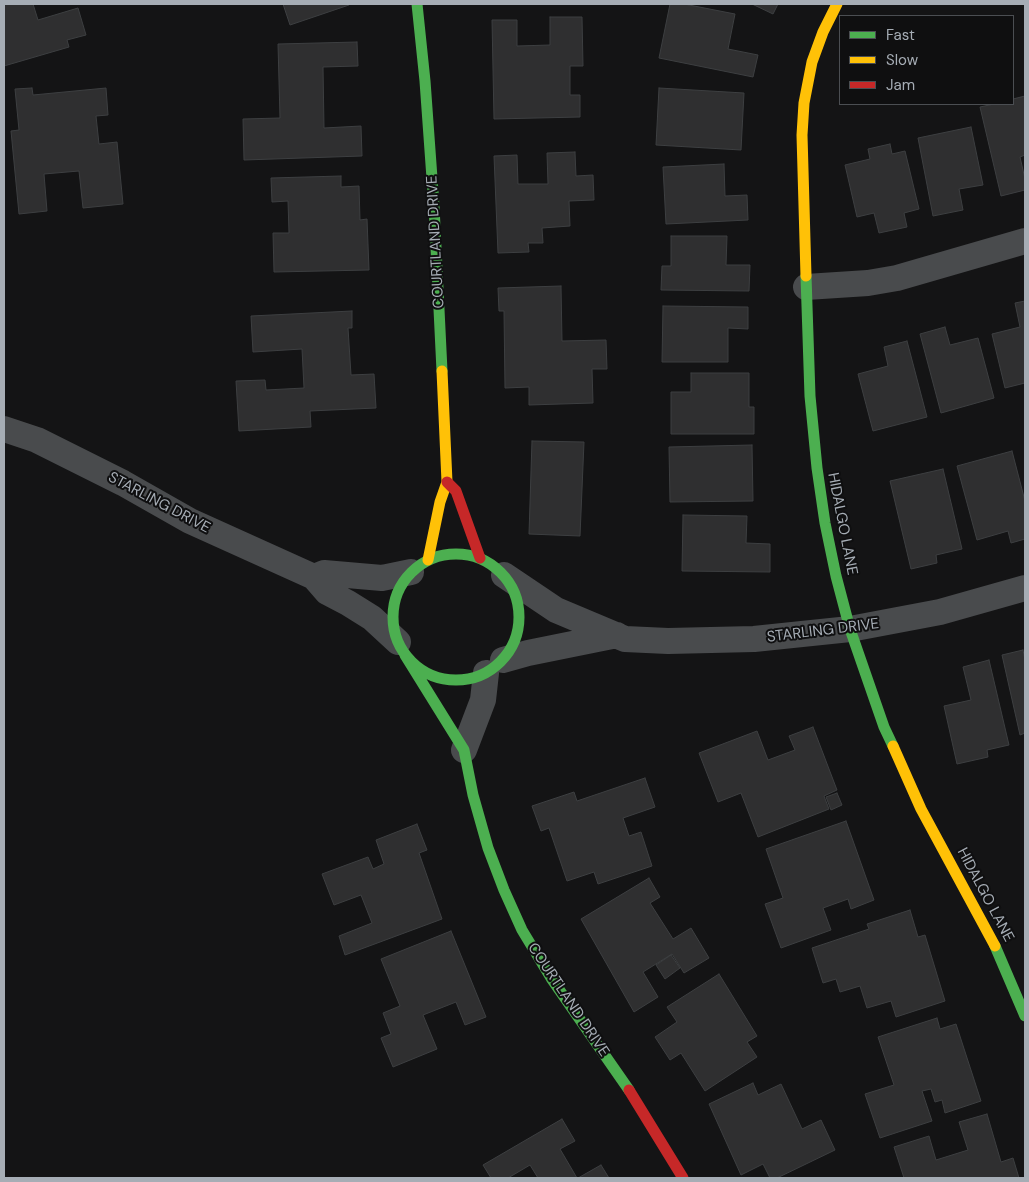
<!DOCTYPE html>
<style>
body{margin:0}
#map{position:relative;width:1029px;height:1182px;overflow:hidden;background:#141415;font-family:"DM Sans",sans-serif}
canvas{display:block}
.frame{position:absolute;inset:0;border:5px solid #a6adb5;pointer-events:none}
.legend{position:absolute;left:839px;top:15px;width:175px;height:90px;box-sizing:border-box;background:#0f0f10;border:1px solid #4b4e52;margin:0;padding:6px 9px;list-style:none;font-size:15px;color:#a6adb5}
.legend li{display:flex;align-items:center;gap:10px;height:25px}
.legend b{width:25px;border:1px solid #4b4e52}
</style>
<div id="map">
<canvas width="1029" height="1182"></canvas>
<div class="frame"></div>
<ul class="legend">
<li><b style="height:6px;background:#4caf50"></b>Fast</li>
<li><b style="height:6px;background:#ffc107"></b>Slow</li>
<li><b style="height:6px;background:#c62828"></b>Jam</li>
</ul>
</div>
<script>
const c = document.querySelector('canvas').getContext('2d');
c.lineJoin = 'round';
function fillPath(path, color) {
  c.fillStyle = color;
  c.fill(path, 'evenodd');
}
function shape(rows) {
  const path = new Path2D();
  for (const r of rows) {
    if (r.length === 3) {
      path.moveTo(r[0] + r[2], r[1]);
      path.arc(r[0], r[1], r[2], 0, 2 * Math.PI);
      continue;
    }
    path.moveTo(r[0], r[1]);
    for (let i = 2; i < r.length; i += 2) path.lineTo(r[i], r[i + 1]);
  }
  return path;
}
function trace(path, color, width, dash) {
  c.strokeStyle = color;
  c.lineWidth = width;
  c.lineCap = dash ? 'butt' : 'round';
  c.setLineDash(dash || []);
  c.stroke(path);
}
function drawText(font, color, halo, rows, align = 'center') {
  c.font = font + ' "DM Sans",sans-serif';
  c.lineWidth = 4;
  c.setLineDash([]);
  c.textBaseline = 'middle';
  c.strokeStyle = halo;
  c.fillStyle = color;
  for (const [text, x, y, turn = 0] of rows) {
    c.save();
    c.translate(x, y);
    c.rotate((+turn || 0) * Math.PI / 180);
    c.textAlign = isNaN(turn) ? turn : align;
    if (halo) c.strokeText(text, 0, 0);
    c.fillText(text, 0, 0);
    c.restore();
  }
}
const building = shape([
 [4,4,33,4,38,20,78,8,86,35,67,40,69,47,4,66,4,4],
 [283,4,349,4,349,5,290,25,283,4],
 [670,4,684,4,735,14,728,49,758,55,753,77,659,58,670,4],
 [752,4,778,4,773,14,752,4],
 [550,17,582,17,583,66,570,66,570,95,580,95,580,117,494,119,492,20,517,20,517,46,550,45,550,17],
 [357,42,358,66,323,67,324,128,361,126,362,156,244,160,243,119,280,118,278,44,357,42],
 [32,88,33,95,106,88,108,115,96,116,99,144,117,142,123,204,83,208,79,171,44,174,47,211,19,214,11,131,19,130,15,89,32,88],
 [659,88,744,93,741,150,656,145,659,88],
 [1025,96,1025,155,1020,157,1025,179,1025,190,1001,196,980,107,994,104,1013,104,1013,99,1025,96],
 [971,127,983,185,959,189,963,210,933,216,918,138,971,127],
 [890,144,892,154,905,151,919,209,904,213,907,227,879,233,874,213,857,217,845,165,870,159,868,149,890,144],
 [575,152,576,176,593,175,594,200,569,201,570,226,542,228,543,243,528,243,529,252,498,253,494,156,517,155,518,184,548,184,547,153,575,152],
 [724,164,725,196,747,195,748,220,666,224,663,167,724,164],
 [341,176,341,187,359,186,360,220,367,219,369,270,274,272,273,233,289,233,288,201,272,202,271,178,341,176],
 [671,236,727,236,726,265,750,265,749,291,661,290,662,266,671,266,671,236],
 [561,286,562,341,606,340,607,369,592,369,593,403,529,405,529,387,505,388,504,311,499,311,498,288,561,286],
 [1025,301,1025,383,1005,388,992,334,1020,327,1015,303,1025,301],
 [663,306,748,307,748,329,728,328,728,362,662,362,663,306],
 [352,311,352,328,348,328,351,375,374,374,376,408,310,411,311,427,239,431,236,381,265,380,266,390,304,388,302,349,253,352,251,316,352,311],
 [945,327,950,345,978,338,994,398,941,413,920,334,945,327],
 [907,341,927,417,873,431,858,374,888,366,884,347,907,341],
 [691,373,749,373,749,407,754,407,754,434,671,434,671,392,691,392,691,373],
 [532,441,584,442,580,536,529,534,532,441],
 [752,445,753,501,670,502,669,447,752,445],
 [1012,451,1025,501,1025,539,1011,543,1008,531,977,540,957,466,1012,451],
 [943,469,962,549,936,555,937,563,911,569,890,481,943,469],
 [683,515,747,516,746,543,770,544,770,572,682,571,683,515],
 [1023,650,1025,660,1025,733,1020,735,1002,655,1023,650],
 [989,660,1009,745,987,750,988,757,957,764,944,706,971,700,963,667,989,660],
 [813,727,837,790,824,796,829,809,758,837,741,793,718,802,699,753,757,731,768,760,795,750,789,736,813,727],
 [645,778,655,807,623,818,629,836,641,832,652,866,598,884,594,872,567,881,549,828,541,831,532,806,574,792,577,801,645,778],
 [837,793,842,805,831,810,826,797,837,793],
 [846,821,874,900,851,909,848,899,823,908,831,930,781,948,765,904,783,898,766,849,846,821],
 [417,824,427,850,419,853,442,919,345,955,339,936,372,923,361,895,334,905,322,874,368,857,373,869,384,864,376,840,417,824],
 [649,878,660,897,650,903,673,939,691,928,709,958,684,973,672,954,643,972,658,997,634,1012,581,919,649,878],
 [910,910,918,937,925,935,945,1001,896,1017,891,1001,867,1008,860,986,840,992,836,979,823,983,812,948,869,929,867,924,910,910],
 [451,931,486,1017,465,1025,456,1002,423,1015,437,1049,393,1067,381,1038,391,1034,383,1013,400,1006,381,959,451,931],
 [671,955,680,968,665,979,656,965,671,955],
 [719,974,757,1036,747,1042,757,1057,705,1091,681,1053,670,1060,655,1037,677,1022,667,1007,719,974],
 [937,1018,940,1029,956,1024,981,1101,945,1113,942,1100,935,1102,931,1089,922,1091,932,1121,880,1138,865,1094,894,1085,878,1037,937,1018],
 [753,1083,758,1095,781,1084,802,1129,821,1120,835,1150,777,1178,770,1178,763,1164,741,1175,709,1104,753,1083],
 [987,1114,1001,1162,1013,1158,1019,1178,904,1178,894,1147,929,1136,936,1160,968,1150,959,1122,987,1114],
 [562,1119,575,1141,560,1149,577,1178,538,1178,530,1165,508,1178,491,1178,483,1165,562,1119],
 [601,1165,609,1178,578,1178,601,1165]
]);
const street = shape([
 [806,287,868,283,897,278,1025,241],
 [4,429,37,440,123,483,190,521,314,577,327,592,348,603,372,618,398,642],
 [504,575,556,610,625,639,668,641,754,639,850,629,940,612,1025,588],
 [314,577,324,573,382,578,411,572],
 [503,660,528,653,617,635],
 [464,750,483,700,486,673]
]);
const fast = shape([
 [417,4,425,81,434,206,442,371],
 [806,276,810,396,817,468,825,523,836,576,850,629,884,727,893,746],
 [456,617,63],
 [405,655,464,750,473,795,488,848,504,890,522,930,551,978,629,1090],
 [995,946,1025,1016]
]);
const slow = shape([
 [806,276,802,135,804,103,812,62,823,32,837,4],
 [428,560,440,502,447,482,442,371],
 [893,746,921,809,995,946]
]);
const jam = shape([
 [447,482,456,491,480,558],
 [629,1090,683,1178]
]);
const streetNames = [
 ["COURTLAND DRIVE",436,242,-93],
 ["STARLING DRIVE",159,503,28],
 ["HIDALGO LANE",842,524,79],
 ["STARLING DRIVE",823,631,-7],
 ["HIDALGO LANE",985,895,62],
 ["COURTLAND DRIVE",568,1000,56]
];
fillPath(building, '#2f2f30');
trace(building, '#3d3f41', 1);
trace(street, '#494b4d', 26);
trace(fast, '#4caf50', 11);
trace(slow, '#ffc107', 11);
trace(jam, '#c62828', 11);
drawText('15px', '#a6adb5', '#0f0f10', streetNames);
</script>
